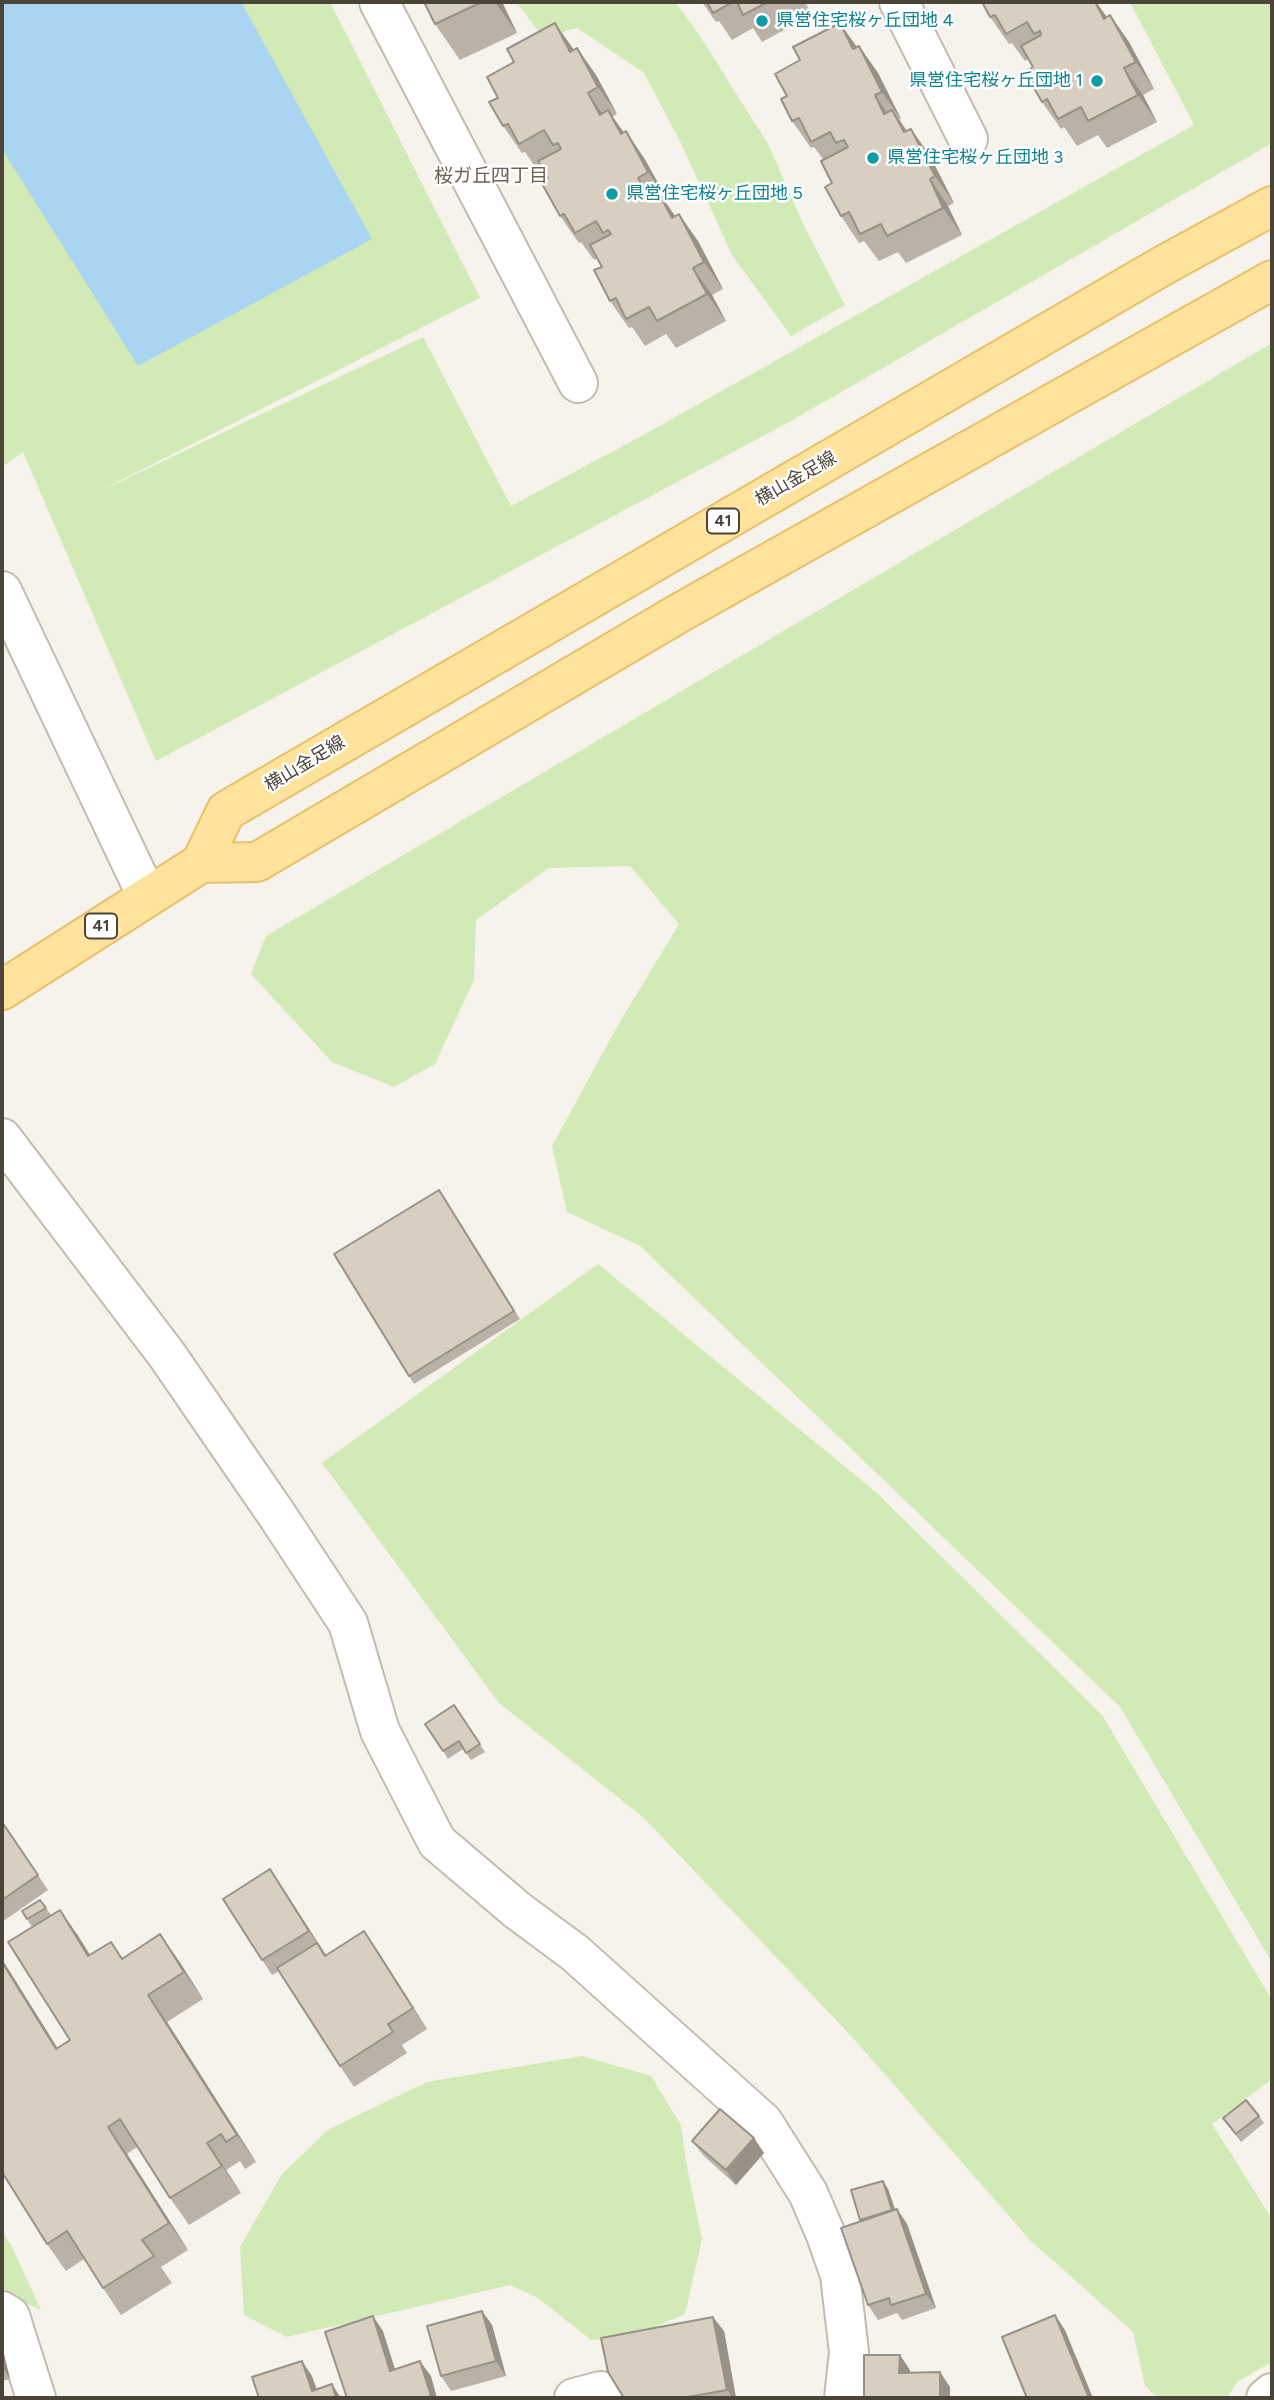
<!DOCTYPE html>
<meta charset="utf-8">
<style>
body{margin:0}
#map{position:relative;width:1274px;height:2400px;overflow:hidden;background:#f6f3ec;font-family:Figtree,sans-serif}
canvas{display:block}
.frame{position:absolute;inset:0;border:4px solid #4b4439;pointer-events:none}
</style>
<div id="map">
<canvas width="1274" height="2400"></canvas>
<div class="frame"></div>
</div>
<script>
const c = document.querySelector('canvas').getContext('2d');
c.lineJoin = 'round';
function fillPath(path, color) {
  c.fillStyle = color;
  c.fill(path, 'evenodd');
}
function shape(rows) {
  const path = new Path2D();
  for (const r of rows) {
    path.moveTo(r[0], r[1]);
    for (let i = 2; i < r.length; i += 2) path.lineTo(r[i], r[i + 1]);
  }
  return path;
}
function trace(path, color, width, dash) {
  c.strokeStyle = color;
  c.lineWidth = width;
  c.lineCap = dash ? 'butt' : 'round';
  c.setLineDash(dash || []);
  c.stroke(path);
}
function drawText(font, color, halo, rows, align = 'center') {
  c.font = font + ' Figtree,"Noto Sans JP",sans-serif';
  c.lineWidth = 5;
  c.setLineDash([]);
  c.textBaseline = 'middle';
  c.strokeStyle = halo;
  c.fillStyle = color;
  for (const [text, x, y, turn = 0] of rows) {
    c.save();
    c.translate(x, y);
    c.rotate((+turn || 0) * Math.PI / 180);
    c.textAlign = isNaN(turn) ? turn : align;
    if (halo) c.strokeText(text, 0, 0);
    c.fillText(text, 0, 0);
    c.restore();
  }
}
const green = shape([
 [2,2,330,2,480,298,90,496,423,337,511,506,647,433,1194,125,1130,2,1272,2,1272,143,791,421,156,761,23,452,2,467],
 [516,2,675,2,700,36,769,146,804,226,845,305,791,336,732,255,680,141,644,73,577,28,543,37],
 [1272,343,1272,1962,1120,1707,640,1246,567,1212,552,1146,618,1025,679,924,630,866,549,868,476,920,474,980,435,1064,394,1087,332,1062,251,974,266,936],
 [598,1264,877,1493,1102,1715,1272,2000,1272,2079,1212,2124,1272,2219,1272,2362,1237,2382,1227,2398,1158,2398,1145,2386,1133,2332,1030,2240,853,2038,643,1817,499,1703,322,1463],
 [582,2056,651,2076,681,2125,687,2167,702,2239,685,2314,632,2337,591,2340,538,2298,510,2285,287,2337,244,2315,240,2247,282,2174,329,2129,427,2082],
 [2,2231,12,2247,41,2310,2,2292]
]);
const water = shape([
 [2,2,241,2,372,239,138,366,2,149]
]);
const minor = shape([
 [379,2,578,383],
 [899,2,968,139],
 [2,591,147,896],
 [2,1138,167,1355,277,1515,348,1623,380,1731,437,1842,517,1910,575,1953,763,2122,808,2193,826,2235,840,2275,849,2352,844,2398],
 [2,2311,10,2316,36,2398],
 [574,2398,601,2391,606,2398],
 [1266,2398,1272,2393]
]);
const major = shape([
 [201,863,226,811,1164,265,1272,206],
 [2,990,201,863,257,862,681,612,1272,280]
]);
const wall = shape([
 [424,2,502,2,517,33,460,60,435,24],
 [702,2,805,2,812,15,762,42,753,28,732,40,719,21,716,22],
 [982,2,1096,2,1107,17,1110,15,1129,42,1154,89,1143,95,1157,122,1107,148,1098,135,1077,146,1064,127,1061,129,1042,102,1033,67,1028,59,1025,61,1012,43,1009,44,990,17],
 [859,46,878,73,901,119,899,119,907,131,911,129,930,156,954,203,948,206,962,235,906,263,898,252,879,261,864,241,859,243,841,216,832,183,823,159,814,147,811,148,792,121,787,96,800,60],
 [577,48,596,75,617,114,612,117,623,132,644,158,667,199,665,201,676,217,698,241,723,289,712,295,726,321,676,348,666,334,645,346,632,327,629,328,610,301,602,267,597,258,594,260,581,242,579,243,560,216,548,178,542,168,538,171,525,152,522,153,503,126,574,50],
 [444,1197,520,1319,414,1384,409,1376],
 [454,1705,485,1752,471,1760,463,1749,448,1759,443,1751],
 [2,1821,48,1890,2,1922],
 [270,1869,326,1955,379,1953,427,2029,402,2045,407,2053,354,2087,340,2066,279,1971,272,1975,262,1960],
 [40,1900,51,1915,60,1910,90,1955,122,1959,179,1961,203,1999,167,2022,256,2162,245,2169,240,2161,226,2170,241,2193,189,2225,170,2198,137,2147,127,2154,188,2250,161,2267,172,2283,121,2315,103,2288,84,2259,66,2271,47,2244,57,2048,70,2040,32,1927,22,1911],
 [1259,2116,1264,2123,1241,2142,1223,2118],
 [754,2138,764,2153,736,2185,703,2155,692,2141],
 [883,2181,888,2189,895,2210,897,2209,907,2224,936,2308,902,2320,897,2313,878,2320,868,2305,860,2220],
 [482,2311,492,2325,506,2376,451,2391,441,2376],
 [724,2331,736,2398,624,2398],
 [2,2346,10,2379,2,2381]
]);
const shadedWall = shape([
 [495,2,502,2,517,33],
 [1095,2,1096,2,1108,19,1104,19],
 [1110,15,1129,42,1154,89,1136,62],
 [555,23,574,50,570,52],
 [840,23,859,50,853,49],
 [859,46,878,73,901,119,882,92],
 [577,48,596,75,617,114,598,87],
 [1124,68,1143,95,1157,122,1138,95],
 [588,93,607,120,600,115],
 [875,95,893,122,884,114],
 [608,110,627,137,621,134],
 [892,110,911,137,904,132],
 [911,129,930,156,954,203,935,176],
 [626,131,644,158,667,199,648,172],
 [930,179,948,206,962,235,943,208],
 [658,192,677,219,672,218],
 [679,214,698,241,723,289,704,262],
 [693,268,712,295,726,321,707,294],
 [270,1869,280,1884,340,1977,309,1931],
 [60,1910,79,1937,107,1983,88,1956],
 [364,1931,379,1953,427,2029,413,2008],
 [160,1934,179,1961,203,1999,184,1972],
 [2,1959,75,2076,56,2049,2,1962],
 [148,1995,167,2022,256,2162,237,2135],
 [108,2127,127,2154,188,2250,169,2223],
 [754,2138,764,2153,736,2185,726,2170],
 [207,2143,226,2170,241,2193,222,2166],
 [883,2181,888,2189,898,2218,892,2210],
 [897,2209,907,2224,936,2308,926,2294],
 [482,2311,492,2325,506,2376,496,2361],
 [1055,2315,1065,2330,1093,2398,1089,2398],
 [373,2316,383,2331,400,2385,390,2371],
 [713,2317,724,2331,736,2398,733,2398,727,2390],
 [2,2346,10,2379,2,2367],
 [900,2355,910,2370,910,2387,899,2373],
 [302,2361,312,2376,320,2398,312,2391],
 [420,2361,431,2376,437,2398,433,2398,431,2396],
 [940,2372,950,2387,950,2398,940,2398],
 [332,2384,341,2398,336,2398]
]);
const building = shape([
 [424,2,482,2,435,24,424,2],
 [707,2,733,2,713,13,707,2],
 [737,2,768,2,743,15,737,2],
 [982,2,1095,2,1104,19,1110,15,1136,62,1124,68,1138,95,1088,121,1081,107,1058,119,1047,99,1042,102,1025,72,1033,67,1021,46,1041,35,1040,31,1034,34,1027,22,1006,34,995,15,990,17,982,2],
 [555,23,570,52,577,48,598,87,588,93,600,115,608,110,621,134,626,131,648,172,638,178,648,196,658,192,672,218,679,214,704,262,693,268,707,294,657,321,649,307,626,319,616,298,610,301,594,270,602,267,590,245,611,234,608,230,603,233,596,221,575,233,564,214,560,216,541,182,548,178,538,161,561,149,558,143,553,145,544,130,519,144,508,124,503,126,489,102,498,98,487,77,514,62,507,49,555,23],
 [840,23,853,49,859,46,882,92,875,95,884,114,892,110,904,132,911,129,935,176,930,179,943,208,887,236,881,224,860,234,849,212,841,216,825,187,832,183,821,161,848,147,844,140,836,143,830,132,811,142,799,118,792,121,781,99,787,96,775,74,800,60,793,47,840,23],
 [439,1190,514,1311,409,1376,334,1254,439,1190],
 [454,1705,480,1744,466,1753,459,1741,443,1751,425,1724,454,1705],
 [2,1822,38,1875,2,1900,2,1822],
 [270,1869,309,1931,262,1960,223,1899,270,1869],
 [40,1900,46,1908,27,1919,22,1911,40,1900],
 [60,1910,88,1956,111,1942,122,1959,160,1934,184,1972,148,1995,237,2135,226,2142,221,2134,207,2143,222,2166,170,2198,120,2119,108,2127,169,2223,142,2240,154,2256,103,2288,67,2231,47,2244,2,2172,2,1962,56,2049,70,2040,8,1942,60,1910],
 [364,1931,413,2008,388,2024,393,2032,340,2066,277,1968,317,1943,325,1956,364,1931],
 [1246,2100,1259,2116,1236,2134,1223,2118,1246,2100],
 [720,2109,754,2138,726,2170,692,2141,720,2109],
 [883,2181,892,2210,860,2220,851,2190,883,2181],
 [897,2209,926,2294,891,2305,889,2298,868,2305,841,2228,897,2209],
 [482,2311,496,2361,441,2376,427,2326,482,2311],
 [1055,2315,1089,2398,1027,2398,1002,2337,1055,2315],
 [373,2316,390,2371,420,2361,431,2396,422,2398,347,2398,325,2332,373,2316],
 [713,2317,727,2390,682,2398,624,2398,608,2372,601,2338,713,2317],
 [864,2355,900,2355,899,2373,940,2372,940,2398,864,2398,864,2355],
 [302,2361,312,2391,332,2384,336,2398,259,2398,252,2377,302,2361]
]);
const markers = [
 [762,21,7,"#0f9aa8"],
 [1097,81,7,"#0f9aa8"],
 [873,158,7,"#0f9aa8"],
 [612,194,7,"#0f9aa8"]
];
const shields = [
 [723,521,32],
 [101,926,32]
];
const shieldNames = [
 ["41",723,521],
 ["41",101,926]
];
const cultureNames = [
 ["県営住宅桜ヶ丘団地 4",776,21],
 ["県営住宅桜ヶ丘団地 1",1083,81,"right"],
 ["県営住宅桜ヶ丘団地 3",887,158],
 ["県営住宅桜ヶ丘団地 5",626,194]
];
const streetNames = [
 ["横山金足線",796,479,-30],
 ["横山金足線",305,764,-31]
];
const neighbourhoodNames = [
 ["桜ガ丘四丁目",491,176]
];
fillPath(green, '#d2eab5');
fillPath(water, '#a9d4f2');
trace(minor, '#c2bbae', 42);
trace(major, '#e6c16a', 42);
trace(minor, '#fff', 38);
trace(major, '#ffe39c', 38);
fillPath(wall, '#bab2a6');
fillPath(shadedWall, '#979187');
fillPath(building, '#d8cfc1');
trace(building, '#979187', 2);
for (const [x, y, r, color] of markers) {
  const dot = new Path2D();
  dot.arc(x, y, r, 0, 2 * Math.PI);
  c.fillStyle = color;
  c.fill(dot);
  trace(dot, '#fff', 2.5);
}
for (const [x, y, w] of shields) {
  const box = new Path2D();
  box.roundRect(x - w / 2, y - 12.5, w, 25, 5);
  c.fillStyle = '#fff';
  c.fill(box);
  trace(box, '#4b4439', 2);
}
drawText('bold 16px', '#4b4439', null, shieldNames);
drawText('18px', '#0d838f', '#fff', cultureNames, 'left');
drawText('18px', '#4b4439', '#fff', streetNames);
drawText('19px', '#6e6250', '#fff', neighbourhoodNames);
</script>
